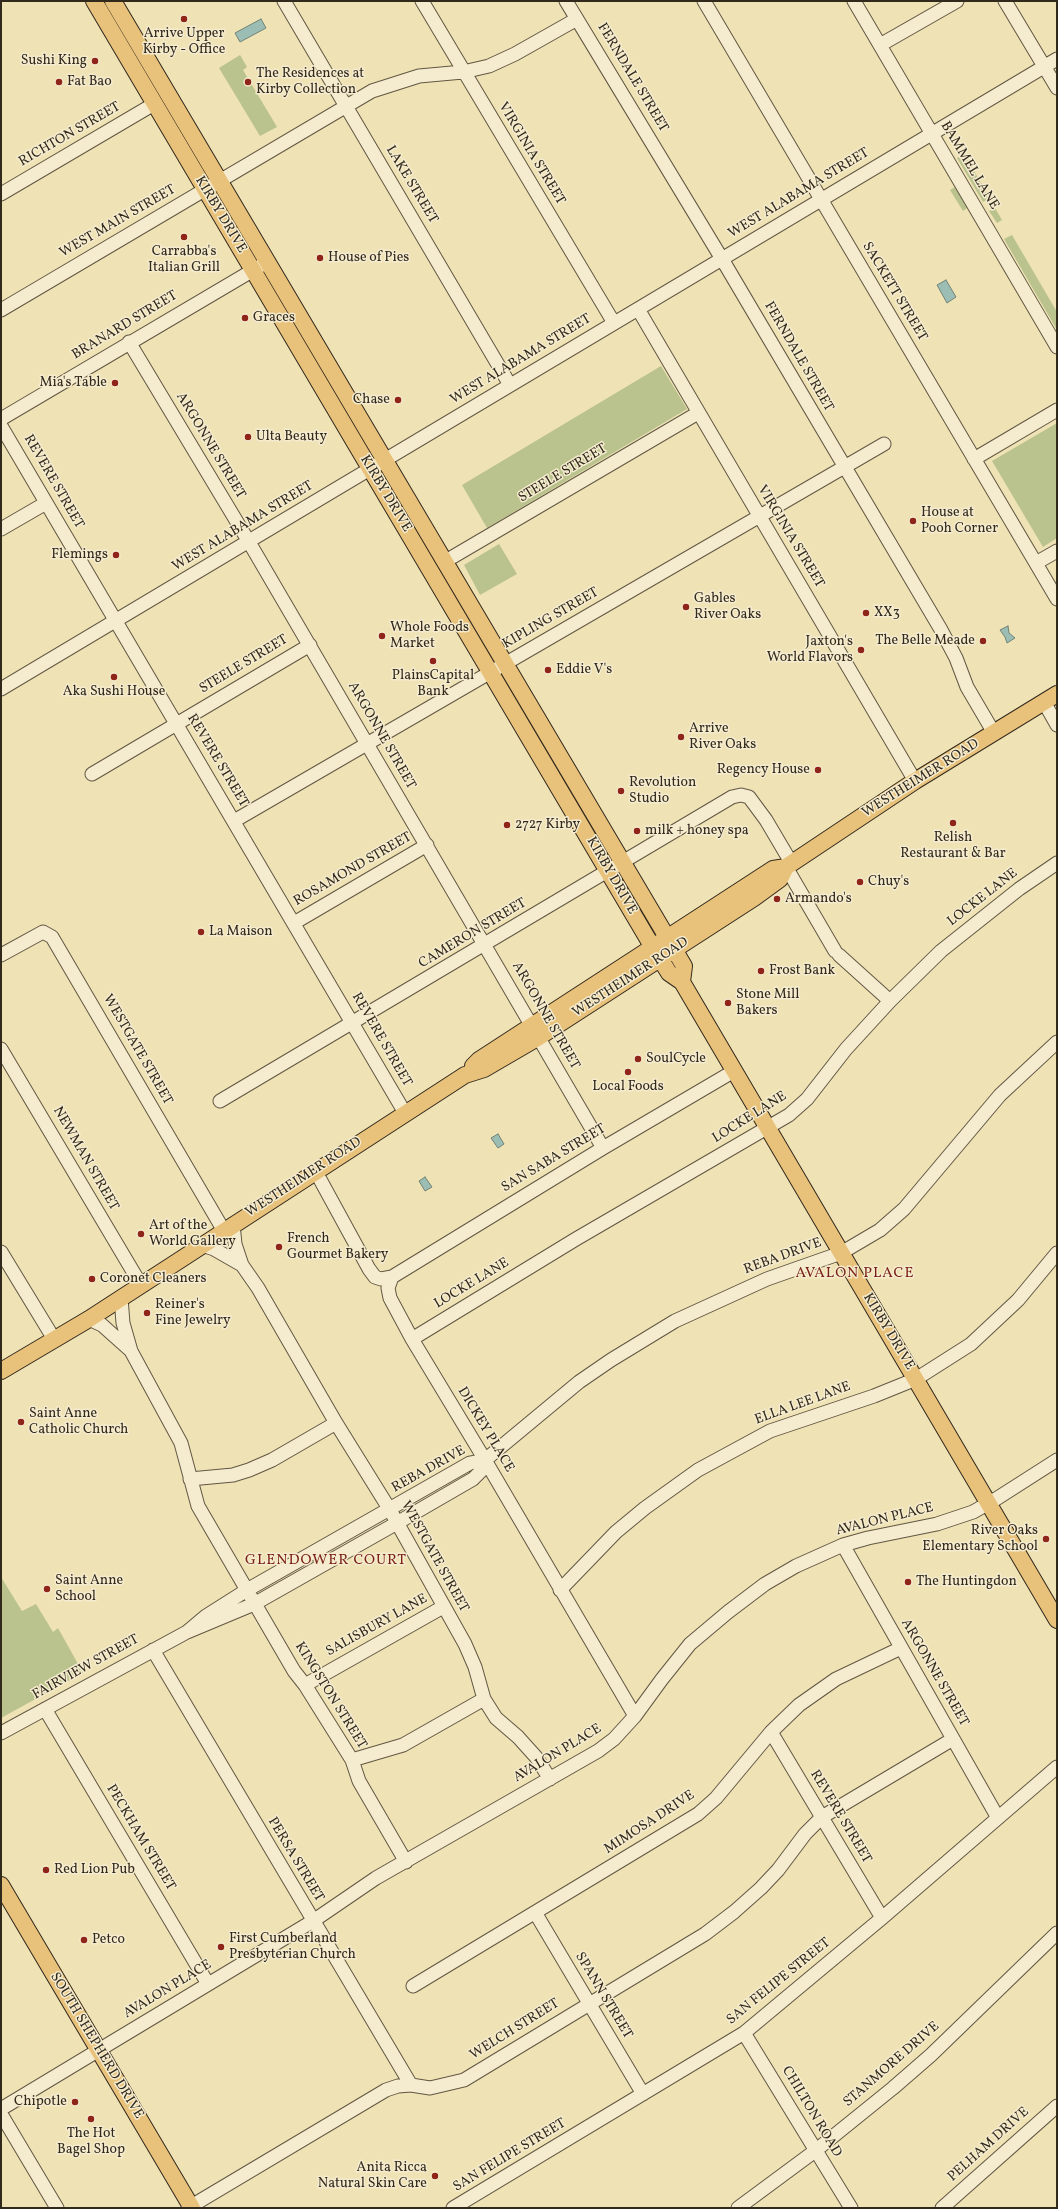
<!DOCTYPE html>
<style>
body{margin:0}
#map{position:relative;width:1058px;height:2209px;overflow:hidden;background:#efe2b5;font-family:Vollkorn,serif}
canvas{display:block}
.frame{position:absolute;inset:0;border:2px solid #32291d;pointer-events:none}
</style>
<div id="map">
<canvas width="1058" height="2209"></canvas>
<div class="frame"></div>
</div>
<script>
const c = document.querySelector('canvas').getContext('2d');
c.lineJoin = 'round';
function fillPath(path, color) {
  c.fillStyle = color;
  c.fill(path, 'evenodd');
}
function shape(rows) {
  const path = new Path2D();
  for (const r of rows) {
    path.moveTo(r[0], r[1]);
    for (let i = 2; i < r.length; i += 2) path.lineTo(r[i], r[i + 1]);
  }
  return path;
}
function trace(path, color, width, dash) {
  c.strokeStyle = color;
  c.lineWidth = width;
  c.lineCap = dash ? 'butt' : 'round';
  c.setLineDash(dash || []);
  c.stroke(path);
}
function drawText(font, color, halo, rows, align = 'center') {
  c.font = font + ' Vollkorn,serif';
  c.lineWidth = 3;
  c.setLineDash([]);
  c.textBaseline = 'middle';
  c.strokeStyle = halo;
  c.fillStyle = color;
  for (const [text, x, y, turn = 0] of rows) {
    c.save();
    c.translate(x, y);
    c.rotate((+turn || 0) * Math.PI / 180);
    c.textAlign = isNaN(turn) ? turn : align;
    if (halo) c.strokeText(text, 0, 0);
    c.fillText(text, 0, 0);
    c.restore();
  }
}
const green = shape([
 [240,55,247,67,243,70,277,127,260,136,219,68],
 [964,154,990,198,983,202,957,158],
 [955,187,967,208,963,211,950,190],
 [995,208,1002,220,997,223,989,211],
 [1012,235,1057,312,1057,330,1004,239],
 [661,366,687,409,487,528,462,485],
 [1057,423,1057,538,1043,547,992,461],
 [499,544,517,574,480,595,464,565],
 [1,1577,22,1611,36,1604,53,1632,58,1628,83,1673,1,1718]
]);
const water = shape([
 [261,19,266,28,240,42,235,33,261,19],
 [946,280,956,297,947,303,937,285,946,280],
 [1008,626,1009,633,1015,638,1007,643,1005,637,1000,630,1008,626],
 [498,1134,504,1144,498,1148,491,1138,498,1134],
 [425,1177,432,1187,425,1191,419,1181,425,1177]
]);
const minor = shape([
 [284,1,510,385],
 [422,1,614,323],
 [566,1,722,259,940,628,956,658,967,687,994,733],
 [704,1,1057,599],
 [854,1,1057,347],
 [1005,1,1057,88],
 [880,45,957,1],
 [1,194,154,104],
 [638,309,915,781],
 [1,310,372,91,419,76,463,72,489,66,515,54,577,19],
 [129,342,249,542,603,1148],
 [1,419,267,262],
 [1,426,405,1113],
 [974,459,1057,410],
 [1,529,46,503],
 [444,562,698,413],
 [1036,563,1057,551],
 [1,689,1057,59],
 [1044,702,1057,725],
 [92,774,310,645],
 [234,821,884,444],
 [786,867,835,951],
 [294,923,427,845],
 [1,955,43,932,52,937,224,1231],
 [839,955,890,1001],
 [1,1049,141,1285],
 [220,1101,732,797,741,795,749,797,766,820,792,864],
 [316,1172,369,1269,375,1277,381,1279,392,1277,603,1148,734,1071],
 [233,1224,235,1244,242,1265],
 [202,1245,214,1249,242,1265,258,1288,336,1423,390,1510,465,1644,475,1667,484,1699,496,1718,518,1737,536,1757,550,1779],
 [1,1252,54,1339],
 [392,1277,388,1288,390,1298,412,1339,485,1460,635,1716],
 [121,1298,123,1323,131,1351,181,1443,198,1506,294,1671,305,1685,352,1760,359,1781,406,1862],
 [89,1319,102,1325,130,1350],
 [412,1339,576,1239,789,1115,807,1099,846,1049,890,1001,941,951,1019,889,1057,863],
 [190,1479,233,1475,249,1470,272,1460,336,1423],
 [843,1545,998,1818],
 [560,1590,616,1532,645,1508,698,1470,770,1431,874,1396,916,1379,971,1344,1018,1300,1057,1253],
 [187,1632,206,1616,247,1590,470,1463,485,1460,579,1382,611,1360,675,1321,767,1279,841,1253,880,1230,904,1209,1000,1095,1057,1042],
 [153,1650,411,2085],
 [305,1685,443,1607],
 [45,1709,208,1984],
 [771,1732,882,1918],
 [1,1733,187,1632,254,1604,397,1523,473,1479,481,1471,485,1460],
 [352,1760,403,1745,484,1699],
 [536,1914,643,2094],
 [413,1986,698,1814,716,1798,771,1732,799,1705,836,1679,901,1648],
 [744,2033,851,2208],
 [1,2109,313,1921,376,1878,598,1751,614,1739,635,1716,662,1679,690,1644,728,1612,765,1584,796,1566,843,1545,868,1538,937,1524,973,1512,996,1499,1057,1460],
 [1,2114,57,2208],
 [188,2208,386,2090,398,2086,411,2085,430,2088,464,2080,705,1934,734,1912,761,1888,778,1870,805,1834,822,1817,953,1739],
 [453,2208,744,2033,882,1918,1057,1767],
 [738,2208,815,2151,893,2088,931,2055,1057,1933],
 [942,2208,1057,2106]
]);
const major = shape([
 [94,1,649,941,669,973,682,982,1057,1620],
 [113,1,684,966,682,982],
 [473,1066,479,1060,773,869,786,867,915,781,1057,694],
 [1,1371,89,1319,465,1075,484,1069,539,1037,754,898,780,879,786,867],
 [1,1885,192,2208]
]);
const markers = [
 [184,19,4,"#8f2418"],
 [95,61,4,"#8f2418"],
 [59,82,4,"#8f2418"],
 [248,82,4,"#8f2418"],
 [184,237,4,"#8f2418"],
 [320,258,4,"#8f2418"],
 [245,318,4,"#8f2418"],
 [115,383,4,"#8f2418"],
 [398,400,4,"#8f2418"],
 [248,437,4,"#8f2418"],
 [913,521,4,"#8f2418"],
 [116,555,4,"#8f2418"],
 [686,607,4,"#8f2418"],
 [866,613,4,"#8f2418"],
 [382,636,4,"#8f2418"],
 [983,641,4,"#8f2418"],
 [861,650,4,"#8f2418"],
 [433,661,4,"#8f2418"],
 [548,670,4,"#8f2418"],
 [114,677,4,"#8f2418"],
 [681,737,4,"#8f2418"],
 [818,770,4,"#8f2418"],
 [621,791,4,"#8f2418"],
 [953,823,4,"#8f2418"],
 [507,825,4,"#8f2418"],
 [637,831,4,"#8f2418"],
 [860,882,4,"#8f2418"],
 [777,899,4,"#8f2418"],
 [201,932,4,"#8f2418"],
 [761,971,4,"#8f2418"],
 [728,1003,4,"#8f2418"],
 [638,1059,4,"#8f2418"],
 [628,1072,4,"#8f2418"],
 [141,1234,4,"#8f2418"],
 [279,1247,4,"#8f2418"],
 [92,1279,4,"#8f2418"],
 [147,1313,4,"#8f2418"],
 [21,1422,4,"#8f2418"],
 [1046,1539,4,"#8f2418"],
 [908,1582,4,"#8f2418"],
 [47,1589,4,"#8f2418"],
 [46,1870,4,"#8f2418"],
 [84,1940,4,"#8f2418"],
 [221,1947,4,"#8f2418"],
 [75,2102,4,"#8f2418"],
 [91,2119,4,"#8f2418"],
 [435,2176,4,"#8f2418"]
];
const poiNames = [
 ["Arrive Upper",184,34,"center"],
 ["Kirby - Office",184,50,"center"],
 ["Sushi King",87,61,"right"],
 ["The Residences at",256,74],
 ["Kirby Collection",256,90],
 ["Fat Bao",67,82],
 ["Carrabba's",184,252,"center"],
 ["Italian Grill",184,268,"center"],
 ["House of Pies",328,258],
 ["Graces",253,318],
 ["Mia's Table",107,383,"right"],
 ["Chase",390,400,"right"],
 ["Ulta Beauty",256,437],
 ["House at",921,513],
 ["Pooh Corner",921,529],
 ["Flemings",108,555,"right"],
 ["Gables",694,599],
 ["River Oaks",694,615],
 ["XX3",874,613],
 ["Whole Foods",390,628],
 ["Market",390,644],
 ["The Belle Meade",975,641,"right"],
 ["Jaxton's",853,642,"right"],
 ["World Flavors",853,658,"right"],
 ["Eddie V's",556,670],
 ["PlainsCapital",433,676,"center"],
 ["Bank",433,692,"center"],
 ["Aka Sushi House",114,692,"center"],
 ["Arrive",689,729],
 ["River Oaks",689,745],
 ["Regency House",810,770,"right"],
 ["Revolution",629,783],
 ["Studio",629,799],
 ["2727 Kirby",515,825],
 ["milk + honey spa",645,831],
 ["Relish",953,838,"center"],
 ["Restaurant & Bar",953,854,"center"],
 ["Chuy's",868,882],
 ["Armando's",785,899],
 ["La Maison",209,932],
 ["Frost Bank",769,971],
 ["Stone Mill",736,995],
 ["Bakers",736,1011],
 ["SoulCycle",646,1059],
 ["Local Foods",628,1087,"center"],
 ["Art of the",149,1226],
 ["World Gallery",149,1242],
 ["French",287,1239],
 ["Gourmet Bakery",287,1255],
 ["Coronet Cleaners",100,1279],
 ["Reiner's",155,1305],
 ["Fine Jewelry",155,1321],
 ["Saint Anne",29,1414],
 ["Catholic Church",29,1430],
 ["River Oaks",1038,1531,"right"],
 ["Elementary School",1038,1547,"right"],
 ["Saint Anne",55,1581],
 ["School",55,1597],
 ["The Huntingdon",916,1582],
 ["Red Lion Pub",54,1870],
 ["First Cumberland",229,1939],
 ["Presbyterian Church",229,1955],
 ["Petco",92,1940],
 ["Chipotle",67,2102,"right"],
 ["The Hot",91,2134,"center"],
 ["Bagel Shop",91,2150,"center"],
 ["Anita Ricca",427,2168,"right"],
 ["Natural Skin Care",427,2184,"right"]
];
const streetNames = [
 ["FERNDALE STREET",632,78,59],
 ["RICHTON STREET",70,135,-30],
 ["VIRGINIA STREET",531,154,59],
 ["BAMMEL LANE",969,166,59],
 ["LAKE STREET",411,185,59],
 ["WEST ALABAMA STREET",799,194,-31],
 ["KIRBY DRIVE",220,215,59],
 ["WEST MAIN STREET",118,222,-30],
 ["SACKETT STREET",894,292,59],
 ["BRANARD STREET",125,326,-31],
 ["FERNDALE STREET",798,357,60],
 ["WEST ALABAMA STREET",521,360,-31],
 ["ARGONNE STREET",210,446,59],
 ["STEELE STREET",563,474,-31],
 ["REVERE STREET",53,482,60],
 ["KIRBY DRIVE",385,494,59],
 ["WEST ALABAMA STREET",243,527,-31],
 ["VIRGINIA STREET",790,537,59],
 ["KIPLING STREET",551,619,-30],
 ["STEELE STREET",244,665,-31],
 ["ARGONNE STREET",381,736,60],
 ["REVERE STREET",217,761,59],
 ["WESTHEIMER ROAD",921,779,-32],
 ["ROSAMOND STREET",353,870,-30],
 ["KIRBY DRIVE",611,876,60],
 ["LOCKE LANE",983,898,-38],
 ["CAMERON STREET",473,934,-31],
 ["WESTHEIMER ROAD",631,978,-33],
 ["ARGONNE STREET",545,1016,60],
 ["REVERE STREET",381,1040,60],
 ["WESTGATE STREET",137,1050,60],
 ["LOCKE LANE",750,1118,-32],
 ["NEWMAN STREET",85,1159,60],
 ["SAN SABA STREET",554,1159,-31],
 ["WESTHEIMER ROAD",304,1178,-33],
 ["REBA DRIVE",783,1257,-20],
 ["LOCKE LANE",472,1284,-31],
 ["KIRBY DRIVE",888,1332,59],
 ["ELLA LEE LANE",803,1404,-20],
 ["DICKEY PLACE",485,1430,59],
 ["REBA DRIVE",429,1470,-29],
 ["AVALON PLACE",885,1520,-14],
 ["WESTGATE STREET",434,1557,61],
 ["SALISBURY LANE",377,1626,-29],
 ["FAIRVIEW STREET",86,1668,-29],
 ["ARGONNE STREET",934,1673,60],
 ["KINGSTON STREET",330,1696,58],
 ["AVALON PLACE",558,1754,-31],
 ["REVERE STREET",840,1817,59],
 ["MIMOSA DRIVE",650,1823,-33],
 ["PECKHAM STREET",140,1838,59],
 ["PERSA STREET",295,1860,59],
 ["SAN FELIPE STREET",779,1982,-39],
 ["AVALON PLACE",168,1990,-31],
 ["SPANN STREET",603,1996,59],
 ["WELCH STREET",515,2030,-32],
 ["SOUTH SHEPHERD DRIVE",96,2046,59],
 ["STANMORE DRIVE",892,2065,-41],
 ["CHILTON ROAD",811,2112,59],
 ["PELHAM DRIVE",989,2145,-42],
 ["SAN FELIPE STREET",510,2156,-31]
];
const neighbourhoodNames = [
 ["AVALON PLACE",855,1274],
 ["GLENDOWER COURT",326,1561]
];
fillPath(green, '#bac38d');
fillPath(water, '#9bbdb3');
trace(water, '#718277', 1);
trace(minor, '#615743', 15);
trace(major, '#32291d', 18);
trace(minor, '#f5eccf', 13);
trace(major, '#e8c17a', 16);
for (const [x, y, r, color] of markers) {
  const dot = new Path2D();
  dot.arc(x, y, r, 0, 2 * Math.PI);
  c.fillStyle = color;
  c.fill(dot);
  trace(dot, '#f5eccf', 1.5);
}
drawText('14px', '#32291d', '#f5eccf', poiNames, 'left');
drawText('14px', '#32291d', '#f5eccf', streetNames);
c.letterSpacing = '1px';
drawText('15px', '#7a1f14', '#f5eccf', neighbourhoodNames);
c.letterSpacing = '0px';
</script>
